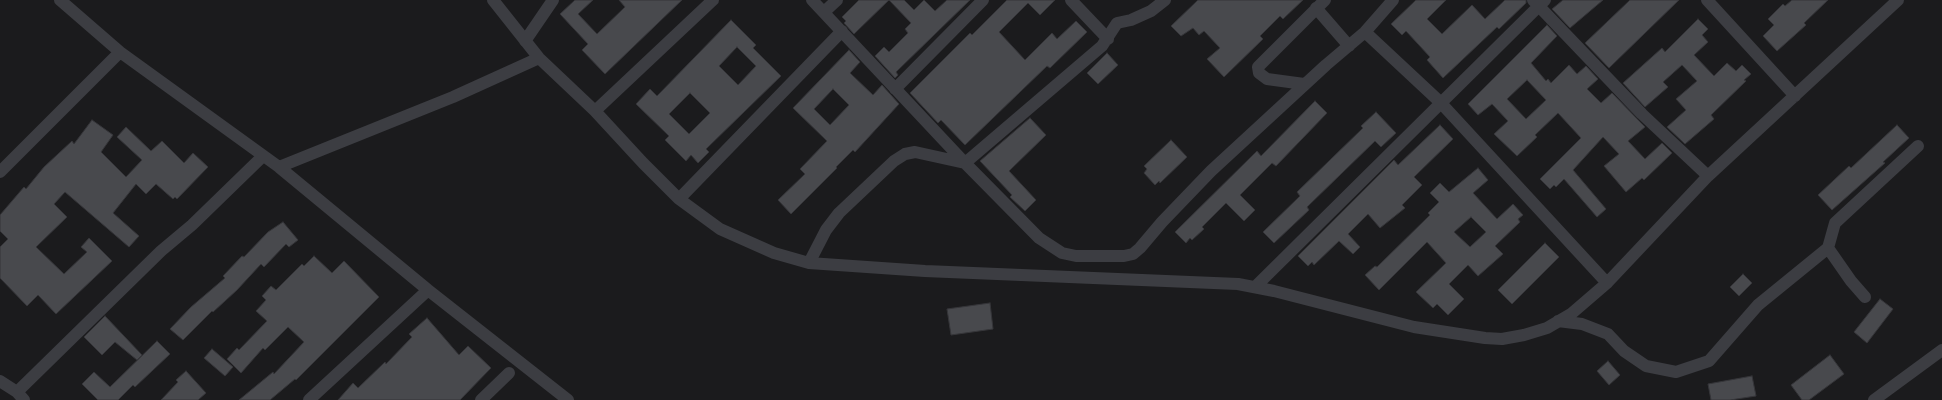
<!DOCTYPE html>
<style>
body{margin:0}
canvas{display:block;background:#1b1b1d}
</style>
<canvas width="1942" height="400"></canvas>
<script>
const c = document.querySelector('canvas').getContext('2d');
c.lineJoin = 'round';
function fillPath(path, color) {
  c.fillStyle = color;
  c.fill(path, 'evenodd');
}
function shape(rows) {
  const path = new Path2D();
  for (const r of rows) {
    path.moveTo(r[0], r[1]);
    for (let i = 2; i < r.length; i += 2) path.lineTo(r[i], r[i + 1]);
  }
  return path;
}
function trace(path, color, width, dash) {
  c.strokeStyle = color;
  c.lineWidth = width;
  c.lineCap = dash ? 'butt' : 'round';
  c.setLineDash(dash || []);
  c.stroke(path);
}
const building = shape([
 [575,0,593,0,578,14,597,34,625,7,619,0,682,0,605,74,582,50,588,44,560,14,575,0],
 [859,0,904,0,914,10,924,0,935,11,947,0,970,0,896,72,898,75,895,78,875,56,884,47,889,52,908,33,905,29,911,23,889,0,854,34,844,23,846,21,842,17,859,0],
 [1007,0,1055,0,1040,15,1028,3,999,32,1025,60,1052,33,1057,39,1076,21,1087,32,1050,68,1047,66,965,145,941,120,938,123,910,93,970,33,972,35,1007,0],
 [1198,0,1303,0,1283,19,1280,16,1260,36,1263,39,1224,77,1207,59,1220,48,1204,31,1199,35,1193,28,1181,36,1171,26,1198,0],
 [1416,0,1446,0,1427,19,1442,34,1472,5,1485,19,1505,0,1526,0,1526,3,1499,29,1497,27,1443,78,1427,60,1430,57,1406,31,1402,35,1391,24,1416,0],
 [1563,0,1603,0,1570,28,1552,9,1563,0],
 [1630,0,1679,0,1609,68,1585,43,1630,0],
 [1792,0,1828,0,1804,23,1806,25,1777,51,1763,36,1774,25,1768,19,1783,4,1785,6,1792,0],
 [1698,19,1708,29,1702,35,1708,42,1694,55,1714,76,1727,63,1736,71,1742,65,1751,74,1744,80,1746,81,1711,115,1714,119,1685,144,1667,127,1686,110,1676,99,1697,81,1682,65,1663,82,1668,87,1645,107,1623,83,1662,48,1665,52,1698,19],
 [731,20,756,45,753,48,781,76,706,149,709,152,698,163,691,155,686,161,665,140,669,136,636,104,650,89,657,96,731,20],
 [737,47,756,66,738,85,719,66,737,47],
 [690,93,710,113,689,134,669,114,690,93],
 [1547,25,1557,36,1531,63,1546,81,1548,79,1551,83,1569,65,1577,74,1586,66,1598,79,1587,89,1601,103,1612,93,1645,127,1628,141,1645,159,1662,143,1672,153,1644,180,1642,178,1626,192,1604,166,1619,154,1603,137,1573,170,1606,209,1597,217,1564,179,1556,187,1554,185,1550,189,1540,179,1581,138,1558,113,1535,135,1537,137,1517,156,1494,134,1508,121,1492,104,1478,115,1468,104,1547,25],
 [1527,80,1546,100,1526,119,1507,99,1527,80],
 [849,50,860,62,850,73,873,95,882,85,899,104,855,152,853,150,836,167,837,168,791,214,778,200,805,174,800,169,827,141,793,108,849,50],
 [833,89,849,105,830,125,814,109,833,89],
 [1107,53,1118,65,1098,84,1087,73,1107,53],
 [1315,101,1327,113,1276,166,1272,163,1240,195,1255,210,1244,221,1226,203,1202,227,1204,229,1192,240,1190,238,1186,243,1175,232,1257,151,1261,156,1315,101],
 [1376,112,1396,133,1381,147,1375,141,1307,207,1309,210,1274,243,1263,232,1300,196,1297,192,1363,128,1361,126,1376,112],
 [1030,118,1046,135,1009,171,1036,200,1025,211,1010,197,1012,195,980,161,1030,118],
 [92,120,113,135,101,152,126,177,142,160,117,137,126,127,151,151,162,141,184,163,193,153,208,167,177,199,175,197,173,199,156,184,146,194,136,184,113,213,139,236,129,247,65,192,54,204,67,217,36,247,64,274,87,252,81,247,89,238,112,261,56,314,38,295,27,306,0,278,0,247,8,239,0,231,0,215,24,187,26,189,44,167,72,141,74,144,92,120],
 [1440,125,1453,139,1414,177,1422,185,1402,205,1405,208,1380,228,1368,214,1348,234,1360,247,1353,254,1339,241,1314,265,1312,262,1308,266,1298,256,1394,160,1398,165,1440,125],
 [1897,125,1909,138,1883,162,1885,163,1877,170,1832,210,1818,195,1849,166,1851,168,1897,125],
 [1171,140,1187,157,1160,183,1159,181,1155,185,1144,173,1147,169,1144,166,1171,140],
 [1478,168,1488,180,1473,193,1497,219,1513,204,1523,215,1518,219,1520,222,1495,246,1503,254,1478,276,1468,265,1449,284,1464,299,1448,315,1437,304,1433,308,1416,292,1446,263,1427,242,1379,290,1365,275,1375,266,1377,267,1430,215,1428,213,1439,202,1430,193,1440,183,1449,192,1478,168],
 [1471,217,1486,232,1470,247,1454,232,1471,217],
 [283,222,298,240,289,247,286,244,264,267,261,264,237,290,213,312,212,311,183,340,170,329,191,307,225,278,223,276,242,256,244,257,268,232,283,222],
 [1545,243,1559,257,1512,304,1498,290,1545,243],
 [314,256,332,273,344,261,379,297,296,380,295,379,270,400,239,400,273,372,274,374,304,342,288,327,265,350,263,348,241,373,227,359,237,348,239,350,267,321,256,311,266,300,262,296,271,286,276,290,302,264,304,266,314,256],
 [1743,274,1752,283,1739,296,1730,287,1743,274],
 [1880,299,1893,309,1867,343,1854,332,1880,299],
 [990,303,993,329,951,335,947,309,990,303],
 [105,316,142,355,137,360,115,342,102,355,84,337,105,316],
 [427,318,459,355,468,346,491,368,460,400,338,400,353,383,358,388,385,362,386,364,412,337,409,334,427,318],
 [157,341,170,354,135,387,133,385,118,400,98,400,82,384,94,372,110,387,157,341],
 [212,349,233,367,225,376,204,358,212,349],
 [1830,355,1844,374,1809,400,1802,400,1791,385,1830,355],
 [1608,361,1620,375,1609,385,1597,371,1608,361],
 [186,371,206,393,198,400,161,400,178,382,176,380,186,371],
 [1752,376,1756,396,1730,400,1711,400,1708,384,1752,376]
]);
const minor = shape([
 [60,0,120,52,279,167,428,290,568,400],
 [493,0,539,58,595,111,643,163,679,199,720,229,774,253,809,263,925,271,1238,284,1274,291,1414,327,1485,338,1502,339,1524,335,1547,328,1571,314,1607,283,1708,176,1898,0],
 [812,0,965,163,1039,238,1062,253,1076,256,1124,256,1133,254,1140,248,1162,222,1211,171,1326,65,1365,32,1393,0],
 [1071,0,1108,39],
 [1533,0,1642,114,1708,176],
 [1707,0,1795,96],
 [1316,8,1349,46],
 [824,12,837,0],
 [1365,32,1440,102,1607,283],
 [525,41,553,0],
 [1304,84,1267,79,1259,73,1258,67,1325,0],
 [895,89,983,0],
 [595,111,713,0],
 [279,167,453,97,539,58],
 [0,172,120,52],
 [679,199,842,31],
 [1828,248,1851,281,1865,297],
 [809,263,826,230,839,213,894,161,905,154,915,152,965,163,1102,46,1117,23,1131,20,1151,11,1165,0],
 [1255,287,1545,0],
 [1558,321,1582,324,1608,334,1624,351,1646,366,1676,372,1709,361,1758,305,1828,248,1835,223,1918,146],
 [0,381,17,392,24,400],
 [17,392,161,251,192,225,263,156],
 [309,400,428,290],
 [481,400,509,373],
 [1874,400,1942,350]
]);
fillPath(building, '#48494d');
trace(building, '#353539', 1);
trace(minor, '#3c3d42', 12);
</script>
